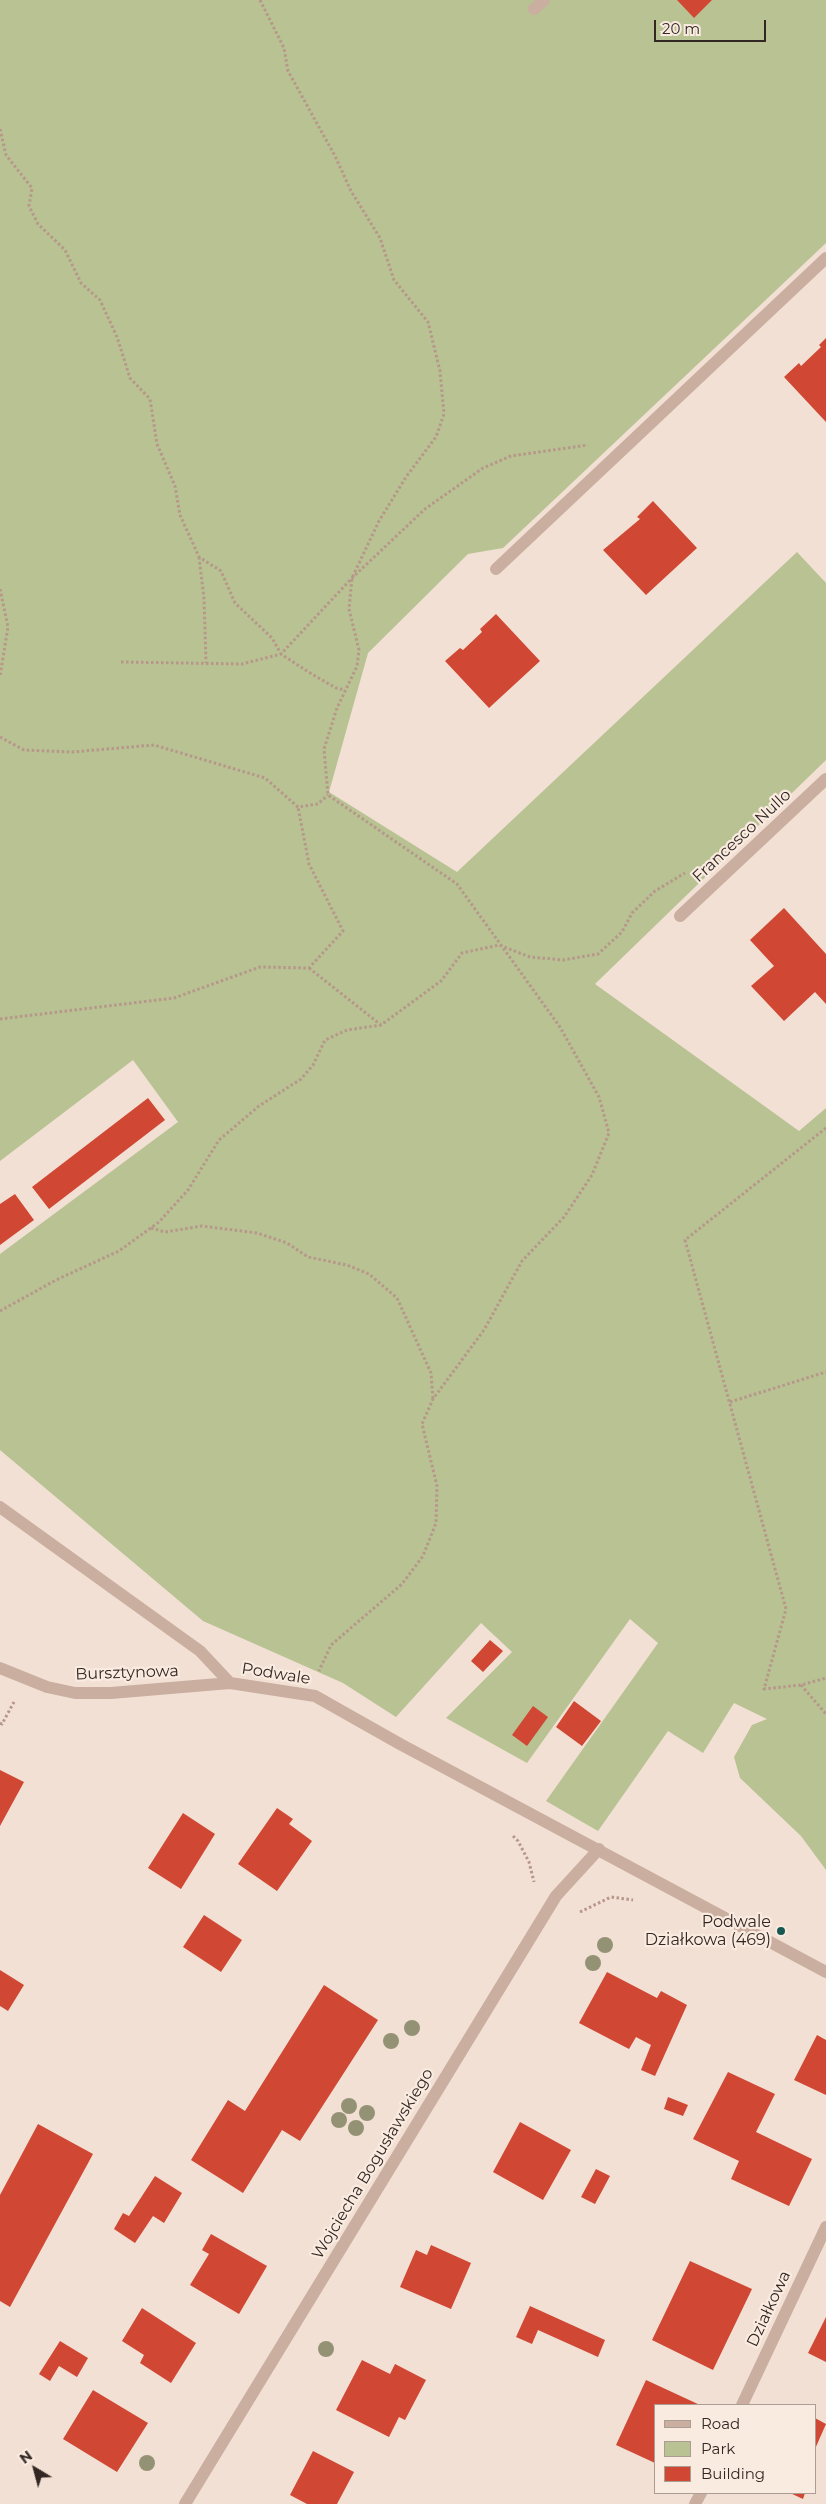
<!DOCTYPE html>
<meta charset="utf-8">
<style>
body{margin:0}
#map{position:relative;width:826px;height:2504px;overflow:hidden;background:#f2e0d4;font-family:Montserrat,sans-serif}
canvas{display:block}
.legend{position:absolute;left:654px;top:2404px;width:162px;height:90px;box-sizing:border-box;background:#faebe0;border:1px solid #aa9d94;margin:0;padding:6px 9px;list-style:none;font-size:15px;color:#332723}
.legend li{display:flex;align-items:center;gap:10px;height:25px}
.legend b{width:25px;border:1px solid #aa9d94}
.north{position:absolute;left:10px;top:2444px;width:50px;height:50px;-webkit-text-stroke:4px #faebe0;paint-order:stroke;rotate:323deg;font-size:14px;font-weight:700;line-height:20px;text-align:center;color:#332723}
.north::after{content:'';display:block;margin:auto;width:18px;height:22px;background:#332723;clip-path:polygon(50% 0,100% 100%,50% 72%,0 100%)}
.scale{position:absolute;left:654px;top:20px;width:112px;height:22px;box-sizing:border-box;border:2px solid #332723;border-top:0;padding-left:6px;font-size:15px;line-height:18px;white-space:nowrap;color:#332723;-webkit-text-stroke:4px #faebe0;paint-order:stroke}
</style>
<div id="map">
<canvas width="826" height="2504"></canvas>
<ul class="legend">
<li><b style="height:6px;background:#caae9f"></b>Road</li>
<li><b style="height:14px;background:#b8c293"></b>Park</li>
<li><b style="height:14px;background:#d04734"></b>Building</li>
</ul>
<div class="north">N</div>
<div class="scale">20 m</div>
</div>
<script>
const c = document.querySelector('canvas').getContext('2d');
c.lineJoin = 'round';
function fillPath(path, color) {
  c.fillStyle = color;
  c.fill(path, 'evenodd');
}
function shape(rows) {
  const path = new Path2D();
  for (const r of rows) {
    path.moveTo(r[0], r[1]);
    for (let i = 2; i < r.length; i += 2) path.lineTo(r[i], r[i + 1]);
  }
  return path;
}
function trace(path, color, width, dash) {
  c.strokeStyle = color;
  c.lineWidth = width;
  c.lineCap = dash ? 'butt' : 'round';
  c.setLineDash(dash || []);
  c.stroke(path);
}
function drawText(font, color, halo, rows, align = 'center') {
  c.font = font + ' Montserrat,sans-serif';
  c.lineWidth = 4.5;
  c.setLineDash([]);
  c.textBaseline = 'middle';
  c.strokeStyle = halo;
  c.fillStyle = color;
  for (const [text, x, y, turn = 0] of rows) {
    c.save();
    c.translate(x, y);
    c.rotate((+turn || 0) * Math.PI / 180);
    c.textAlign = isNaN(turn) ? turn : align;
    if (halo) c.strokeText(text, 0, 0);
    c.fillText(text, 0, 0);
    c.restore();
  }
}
const green = shape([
 [0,0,826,0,826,243,503,548,468,554,368,653,329,792,457,872,797,552,826,583,826,760,595,984,799,1131,826,1108,826,1870,801,1836,740,1778,734,1757,752,1725,767,1719,734,1703,703,1753,668,1731,598,1831,546,1801,658,1643,630,1619,527,1763,446,1718,512,1652,481,1623,396,1717,343,1683,203,1621,0,1450,0,1254,178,1122,133,1060,0,1161]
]);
const building = shape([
 [677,0,712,0,694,18],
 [826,338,826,422,784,377,799,363,801,366,821,347,819,345],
 [653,501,697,548,646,595,603,550,640,519,637,517],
 [496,614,540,661,489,708,445,661,460,648,463,650,482,632,480,629],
 [784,908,826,954,826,1004,815,992,784,1021,751,986,774,966,750,940],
 [148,1098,165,1120,49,1209,32,1187],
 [15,1194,34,1220,0,1245,0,1204],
 [490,1640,503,1651,483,1672,471,1661],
 [574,1701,601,1721,582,1746,556,1727],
 [533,1706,548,1717,527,1746,512,1735],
 [0,1770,24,1782,0,1826],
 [277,1808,293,1819,289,1824,312,1841,277,1891,238,1864],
 [183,1813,215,1834,181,1889,148,1868],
 [204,1915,242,1940,221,1972,183,1947],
 [0,1970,24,1985,8,2011,0,2006],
 [607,1972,657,1998,661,1991,687,2005,655,2076,641,2070,651,2045,636,2037,629,2049,579,2023],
 [324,1985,378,2020,300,2141,282,2130,243,2193,191,2160,228,2100,245,2111],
 [817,2035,826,2040,826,2095,794,2080],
 [728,2072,775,2094,756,2132,812,2159,789,2206,731,2179,739,2161,693,2139],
 [668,2097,688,2105,683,2116,664,2109],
 [520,2122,571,2150,543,2200,493,2172],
 [38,2124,93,2154,10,2307,0,2301,0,2195],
 [596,2169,610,2176,595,2204,581,2197],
 [155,2176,182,2193,164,2223,153,2216,135,2243,114,2229,123,2213,129,2216],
 [211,2234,267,2266,239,2314,190,2285,209,2254,202,2250],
 [431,2245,471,2263,451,2309,400,2287,416,2250,427,2255],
 [690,2261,752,2289,713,2370,652,2340],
 [530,2306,605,2340,598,2357,538,2330,532,2344,516,2337],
 [142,2308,196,2343,171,2383,140,2363,144,2355,122,2341],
 [826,2317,826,2362,808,2353],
 [60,2341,88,2358,77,2377,59,2366,50,2381,39,2374],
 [362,2360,390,2374,395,2364,426,2380,405,2420,399,2417,389,2437,336,2410],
 [646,2380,700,2405,655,2405,655,2463,616,2445],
 [93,2390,148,2423,117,2472,63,2439],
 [815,2418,826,2424,815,2449],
 [313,2451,354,2472,337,2504,307,2504,290,2495],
 [790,2493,805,2493,803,2499]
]);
const path = shape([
 [260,0,284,48,288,71,335,156,351,191,380,238,394,280,428,322,440,371,444,414,436,437,406,477,379,521,352,578,349,609,359,650,357,666,337,708,324,749,328,795,457,884,560,1027,599,1097,609,1133,592,1175,564,1217,522,1261,484,1330,433,1399,422,1424,437,1486,436,1523,423,1556,402,1584,331,1645,319,1671],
 [0,129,6,155,32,188,29,206,38,224,65,250,81,283,100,300,117,337,130,378,150,399,157,444,175,486,180,515,199,557,221,571,235,603,272,638,281,654,352,578,425,509,483,468,511,456,588,445],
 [199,557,204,598,206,663],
 [0,589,8,627,0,676],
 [121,662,242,664,281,654,310,673,336,688,345,690],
 [0,737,24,750,72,752,154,745,265,778,298,807,318,804,328,795],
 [309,968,381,1025],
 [0,1019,174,998,260,967,309,968,343,931,309,864,298,807],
 [826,1128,685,1240,786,1609,764,1689,801,1685,826,1678],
 [151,1228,165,1232,202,1226,257,1233,287,1243,308,1257,347,1265,369,1274,397,1298,431,1373,433,1399],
 [0,1311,56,1280,119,1251,159,1222,188,1190,219,1140,259,1106,301,1079,313,1065,325,1040,347,1030,381,1025,441,981,462,953,499,945,530,957,563,960,598,954,622,932,632,913,655,891,685,873],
 [730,1402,826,1372],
 [801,1685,826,1714],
 [0,1723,2,1724,14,1702],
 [513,1836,518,1841,529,1862,534,1882],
 [580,1912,611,1897,633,1900]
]);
const lane = shape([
 [534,9,544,0],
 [496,569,826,258],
 [680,916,826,779]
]);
const street = shape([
 [0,1507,200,1651,230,1683],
 [0,1668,47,1687,75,1693,111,1693,230,1683,315,1696,400,1744,826,1972],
 [742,2405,826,2227],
 [185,2504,556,1896,599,1849],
 [695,2504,701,2493]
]);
const trees = [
 [605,1945],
 [593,1963],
 [412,2028],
 [391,2041],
 [349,2106],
 [367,2113],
 [339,2120],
 [356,2128],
 [326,2349],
 [147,2463]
];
const markers = [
 [781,1931,5,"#175754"]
];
const streetNames = [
 ["Francesco Nullo",742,836,-43],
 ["Bursztynowa",127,1673,-2],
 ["Podwale",276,1674,9],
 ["Wojciecha Bogusławskiego",373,2164,-59],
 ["Działkowa",769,2309,-65]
];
const poiNames = [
 ["Podwale",771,1922],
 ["Działkowa (469)",771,1940]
];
fillPath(green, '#b8c293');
fillPath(building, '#d04734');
trace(path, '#b6978a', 3, [2.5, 2.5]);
trace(lane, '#caae9f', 12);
trace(street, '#caae9f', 12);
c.fillStyle = '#949274';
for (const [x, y] of trees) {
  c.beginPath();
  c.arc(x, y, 8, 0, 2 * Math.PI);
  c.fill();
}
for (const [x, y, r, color] of markers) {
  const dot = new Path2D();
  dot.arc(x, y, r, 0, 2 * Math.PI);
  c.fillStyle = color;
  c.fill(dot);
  trace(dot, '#faebe0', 2);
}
drawText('16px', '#332723', '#faebe0', streetNames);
drawText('16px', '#332723', '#faebe0', poiNames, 'right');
</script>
